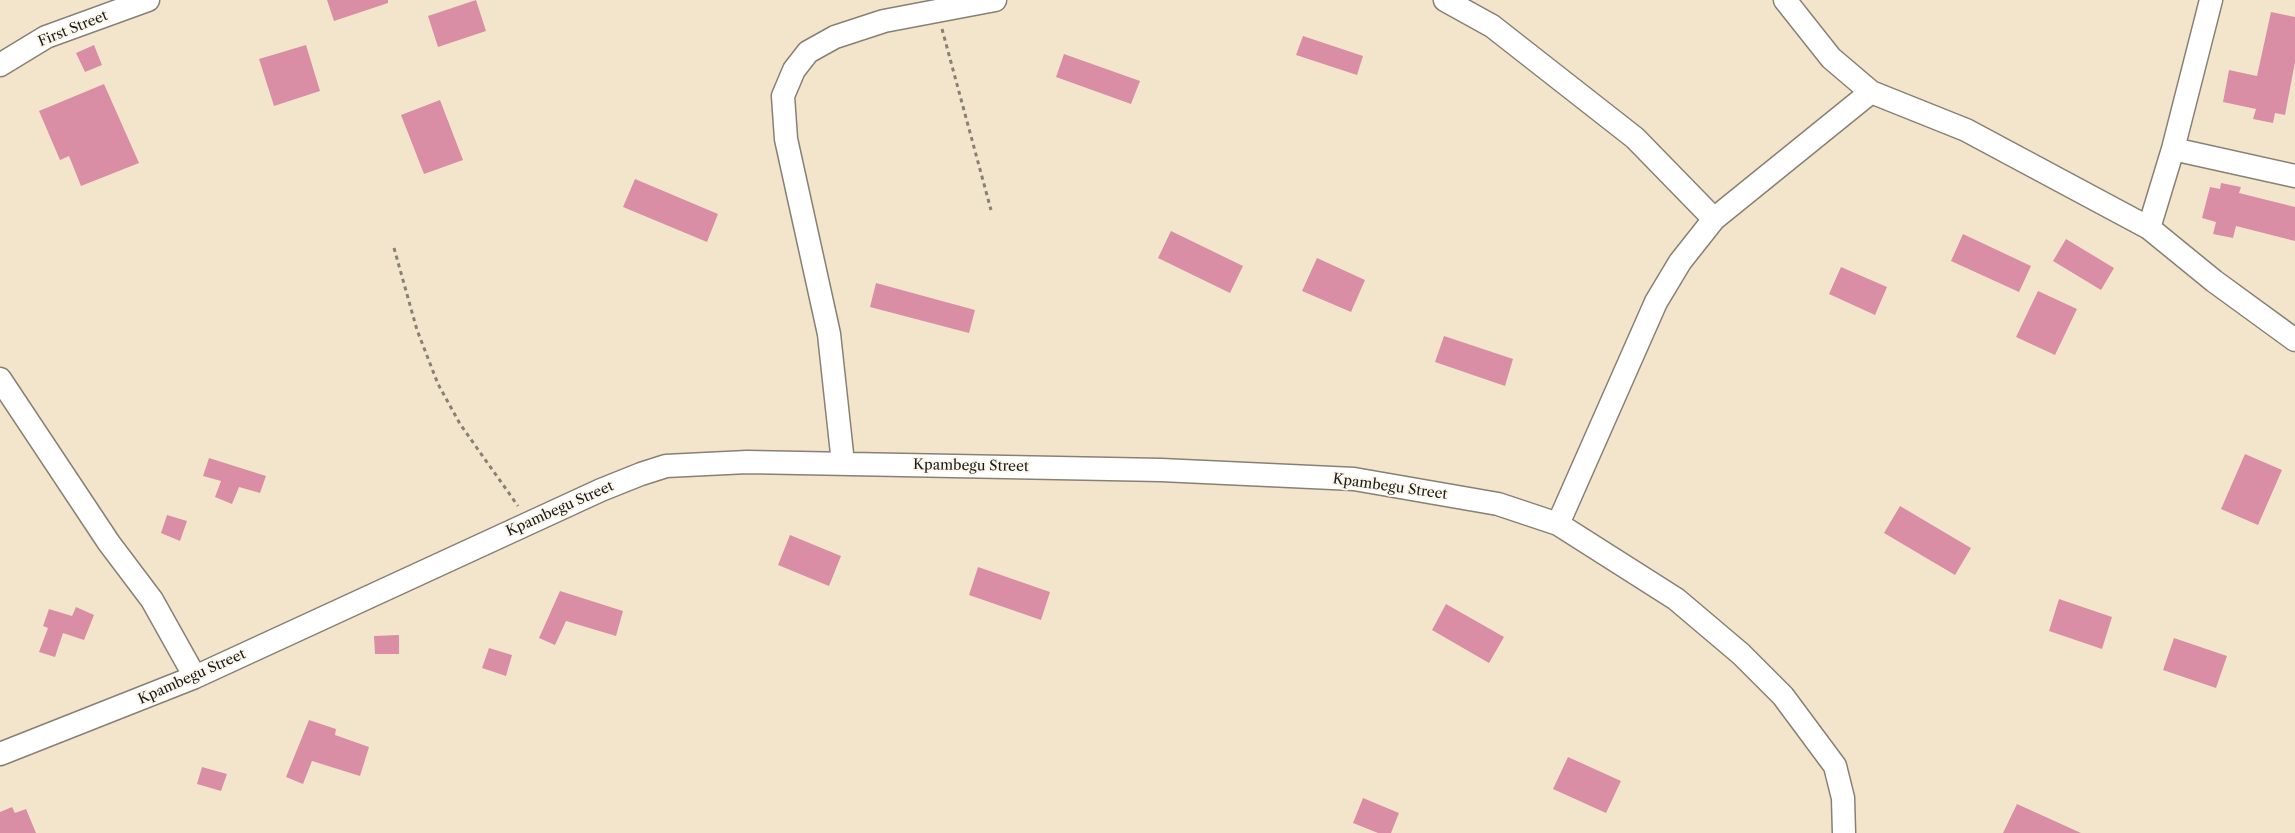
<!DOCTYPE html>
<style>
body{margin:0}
canvas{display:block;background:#f3e5cc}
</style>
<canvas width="2295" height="833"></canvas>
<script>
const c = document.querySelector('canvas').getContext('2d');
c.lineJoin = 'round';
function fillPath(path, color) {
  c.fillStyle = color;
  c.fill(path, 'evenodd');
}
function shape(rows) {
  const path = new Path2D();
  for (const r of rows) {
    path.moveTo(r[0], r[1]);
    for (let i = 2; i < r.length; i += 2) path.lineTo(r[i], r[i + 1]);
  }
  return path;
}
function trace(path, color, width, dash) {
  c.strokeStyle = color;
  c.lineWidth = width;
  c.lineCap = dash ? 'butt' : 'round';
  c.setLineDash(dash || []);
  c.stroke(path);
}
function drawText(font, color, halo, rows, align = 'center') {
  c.font = font + ' "Libre Caslon Text",serif';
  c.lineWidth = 4;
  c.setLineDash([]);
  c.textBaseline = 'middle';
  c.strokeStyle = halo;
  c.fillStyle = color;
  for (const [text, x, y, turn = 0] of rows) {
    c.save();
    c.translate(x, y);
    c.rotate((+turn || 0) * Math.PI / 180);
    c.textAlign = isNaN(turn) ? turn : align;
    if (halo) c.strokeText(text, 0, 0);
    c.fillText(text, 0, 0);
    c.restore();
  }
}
const building = shape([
 [327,0,388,0,388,3,334,21],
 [476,0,486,31,438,47,428,16],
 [2271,12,2295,17,2295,62,2285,115,2275,113,2273,123,2253,119,2256,109,2223,102,2229,70,2257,76],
 [1303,36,1363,56,1357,75,1296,55],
 [94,45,102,65,85,72,76,53],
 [306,45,320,91,274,106,259,59],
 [1064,54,1140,81,1131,104,1056,77],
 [104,84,139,163,81,186,69,156,60,160,39,111],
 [440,100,463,160,424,174,401,115],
 [635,179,718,214,707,242,623,207],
 [2221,183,2241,187,2239,193,2295,207,2295,241,2236,226,2233,238,2213,234,2216,222,2202,218,2210,187,2220,189],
 [1171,231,1243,266,1230,293,1158,258],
 [1963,234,2031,266,2019,292,1951,261],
 [2066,239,2114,268,2101,290,2053,261],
 [1317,258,1365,280,1351,312,1302,291],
 [1841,267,1887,287,1875,315,1829,294],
 [876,283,975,310,969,333,870,307],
 [2038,291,2077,309,2055,355,2016,337],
 [1444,336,1513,359,1505,386,1435,362],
 [2245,454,2282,470,2258,525,2221,509],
 [209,458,266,476,260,493,239,487,232,504,215,497,221,481,203,476],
 [1900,506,1971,548,1955,575,1884,533],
 [167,515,187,521,180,541,161,533],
 [790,535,841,556,829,586,778,565],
 [978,567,1050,592,1041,620,969,595],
 [560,591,623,611,616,636,566,621,555,645,539,638],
 [2059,599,2112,617,2102,649,2049,631],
 [1446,604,1504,637,1489,663,1432,630],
 [76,607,94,615,84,640,63,633,55,657,39,652,48,628,43,626,49,609,72,616],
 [399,635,399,654,375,654,374,636],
 [2174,638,2227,656,2216,688,2163,670],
 [489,648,512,655,506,676,482,668],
 [309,720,336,729,335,735,369,747,360,776,312,761,303,784,286,777],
 [1568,757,1621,781,1606,813,1553,789],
 [202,767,227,774,221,791,197,784],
 [1363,798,1399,813,1391,833,1378,833,1353,823],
 [2017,804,2081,833,2003,833],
 [12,807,15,813,26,809,36,833,0,833,0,812]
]);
const path = shape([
 [942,29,991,210],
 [394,248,417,330,438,384,460,424,518,506]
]);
const minor = shape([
 [1445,0,1492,26,1635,138,1714,219],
 [1785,0,1831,58,1871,92,1966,130,2149,228,2214,281,2295,340],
 [0,65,46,37,148,0],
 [2173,149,2295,176],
 [2149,228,2173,149,2211,0],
 [0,379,109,543,152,600,195,677],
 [843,463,829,334,786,139,783,96,794,70,808,52,835,37,884,21,995,0],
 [1558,524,1656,302,1680,262,1714,219,1871,92],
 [0,754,195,677,601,490,641,474,666,466,747,462,1161,470,1354,479,1498,504,1558,524,1676,599,1741,654,1783,696,1835,766,1843,798,1844,833]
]);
const streetNames = [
 ["First Street",73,29,-22],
 ["Kpambegu Street",971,466,1],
 ["Kpambegu Street",1390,487,8],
 ["Kpambegu Street",560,509,-24],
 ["Kpambegu Street",192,677,-24]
];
fillPath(building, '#da8ea6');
trace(minor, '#888074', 25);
trace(path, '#888074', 3, [4, 4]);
trace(minor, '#fff', 22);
drawText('14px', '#1c1c1c', '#fbf7ec', streetNames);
</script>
